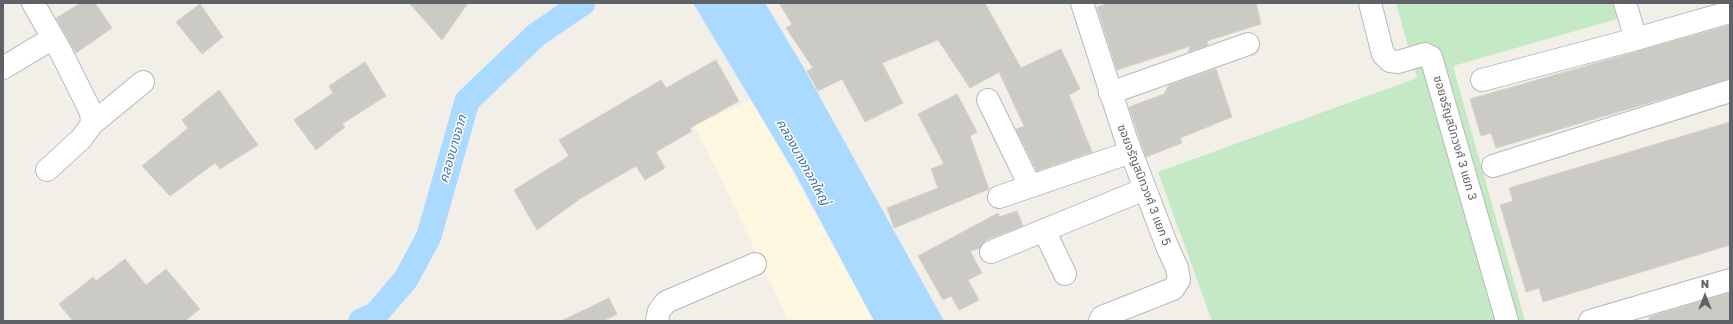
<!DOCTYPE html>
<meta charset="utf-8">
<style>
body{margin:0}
#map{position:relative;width:1733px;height:324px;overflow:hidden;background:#f1efe8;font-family:"Golos Text",sans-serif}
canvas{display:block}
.frame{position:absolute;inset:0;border:4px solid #5f6368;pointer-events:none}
.north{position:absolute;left:1685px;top:276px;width:40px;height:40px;-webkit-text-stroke:3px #fff;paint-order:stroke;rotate:0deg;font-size:11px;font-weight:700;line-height:16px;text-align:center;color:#5f6368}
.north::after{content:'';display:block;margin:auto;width:14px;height:18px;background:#5f6368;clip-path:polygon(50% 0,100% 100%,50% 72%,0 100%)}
</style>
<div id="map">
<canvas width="1733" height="324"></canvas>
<div class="frame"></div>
<div class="north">N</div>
</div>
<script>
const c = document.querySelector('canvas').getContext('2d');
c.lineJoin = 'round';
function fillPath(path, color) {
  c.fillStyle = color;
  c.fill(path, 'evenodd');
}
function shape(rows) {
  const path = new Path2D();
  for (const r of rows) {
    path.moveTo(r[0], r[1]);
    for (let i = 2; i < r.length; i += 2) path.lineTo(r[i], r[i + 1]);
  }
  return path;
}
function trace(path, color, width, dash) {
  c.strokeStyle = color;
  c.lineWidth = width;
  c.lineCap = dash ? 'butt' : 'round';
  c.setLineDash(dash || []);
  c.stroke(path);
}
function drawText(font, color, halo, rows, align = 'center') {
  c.font = font + ' "Golos Text","Noto Sans Thai",sans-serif';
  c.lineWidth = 3;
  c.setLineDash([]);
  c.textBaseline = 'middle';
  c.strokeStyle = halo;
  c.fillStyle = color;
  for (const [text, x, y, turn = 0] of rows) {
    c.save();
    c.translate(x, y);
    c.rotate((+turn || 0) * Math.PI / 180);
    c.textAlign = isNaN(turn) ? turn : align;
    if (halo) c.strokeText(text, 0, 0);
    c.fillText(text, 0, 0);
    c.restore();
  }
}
const commercial = shape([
 [751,100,771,134,874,321,789,321,723,183,694,126]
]);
const green = shape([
 [1396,3,1613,3,1617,19,1453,66,1525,321,1212,321,1158,172,1417,78]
]);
const water = shape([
 [693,3,765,3,801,63,944,321,874,321,796,175]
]);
const canal = shape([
 [361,321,375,315,406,279,429,236,467,101,536,35,583,3]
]);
const building = shape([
 [81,3,95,3,112,28,76,53,56,18,81,3],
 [409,3,468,3,442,40,409,3],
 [779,3,985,3,1021,68,1061,49,1080,89,1069,95,1092,152,1037,171,1016,129,1024,126,999,72,970,88,938,40,882,63,903,103,865,122,842,79,818,91,807,71,813,68,786,28,792,24,779,3],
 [1110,3,1256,3,1261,24,1207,41,1208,45,1188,52,1191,46,1117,70,1097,7,1110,3],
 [200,4,223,37,202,54,176,22,200,4],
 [1730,25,1730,79,1496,148,1491,133,1481,136,1470,99,1730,25],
 [716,60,739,101,690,128,692,131,656,152,665,168,645,180,636,166,581,198,537,230,514,190,569,156,559,140,661,80,666,88,716,60],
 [365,62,386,96,342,124,345,127,316,150,294,120,333,93,329,86,365,62],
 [1216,69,1232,117,1180,138,1182,143,1146,157,1129,107,1164,94,1169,85,1216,69],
 [219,90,258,145,220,169,215,163,170,196,142,166,188,128,182,120,219,90],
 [957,94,977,132,970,136,989,189,894,228,887,208,938,188,931,169,944,164,918,114,957,94],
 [1730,122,1730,245,1543,302,1539,288,1526,292,1500,205,1513,201,1509,188,1730,122],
 [1017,211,1023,226,986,240,980,248,970,251,982,273,968,280,979,300,959,310,951,296,943,300,918,256,998,213,999,217,1017,211],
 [125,259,146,285,166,269,200,309,185,321,73,321,59,304,93,277,96,281,125,259],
 [1730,293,1730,321,1649,321,1649,317,1730,293],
 [609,298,617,314,603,321,561,321,609,298]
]);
const street = shape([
 [33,3,60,50,91,112,92,124,81,139,47,170],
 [1082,3,1126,139,1167,246,1177,268,1179,280,1173,289,1102,317,1100,321],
 [1370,3,1383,54,1390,61,1398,62,1425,54,1431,57,1507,321],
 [1625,3,1636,39],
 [3,68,53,38],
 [1482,80,1636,39,1730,12],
 [1110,93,1248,44],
 [988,100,1030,186],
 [92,124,143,82],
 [1493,166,1730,91],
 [999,197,1131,152],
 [1044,230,1065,274],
 [991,252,1145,189],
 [657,321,659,311,666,302,755,264],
 [1590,321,1730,280]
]);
const streetNames = [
 ["ซอยจรัญสนิทวงศ์ 3 แยก 3",1455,138,74],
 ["ซอยจรัญสนิทวงศ์ 3 แยก 5",1144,185,69]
];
const waterNames = [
 ["คลองบางจาก",453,149,-74],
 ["คลองบางกอกใหญ่",803,162,61]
];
fillPath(commercial, '#fef7e0');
fillPath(green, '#c5e8c5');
fillPath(water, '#aadaff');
trace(canal, '#aadaff', 25);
fillPath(building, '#cccac5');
trace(building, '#d6d1c6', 1);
trace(street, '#b5b8bc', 24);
trace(street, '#fff', 22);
drawText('12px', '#5f6368', '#fff', streetNames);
drawText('italic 13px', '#4174aa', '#fff', waterNames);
</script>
